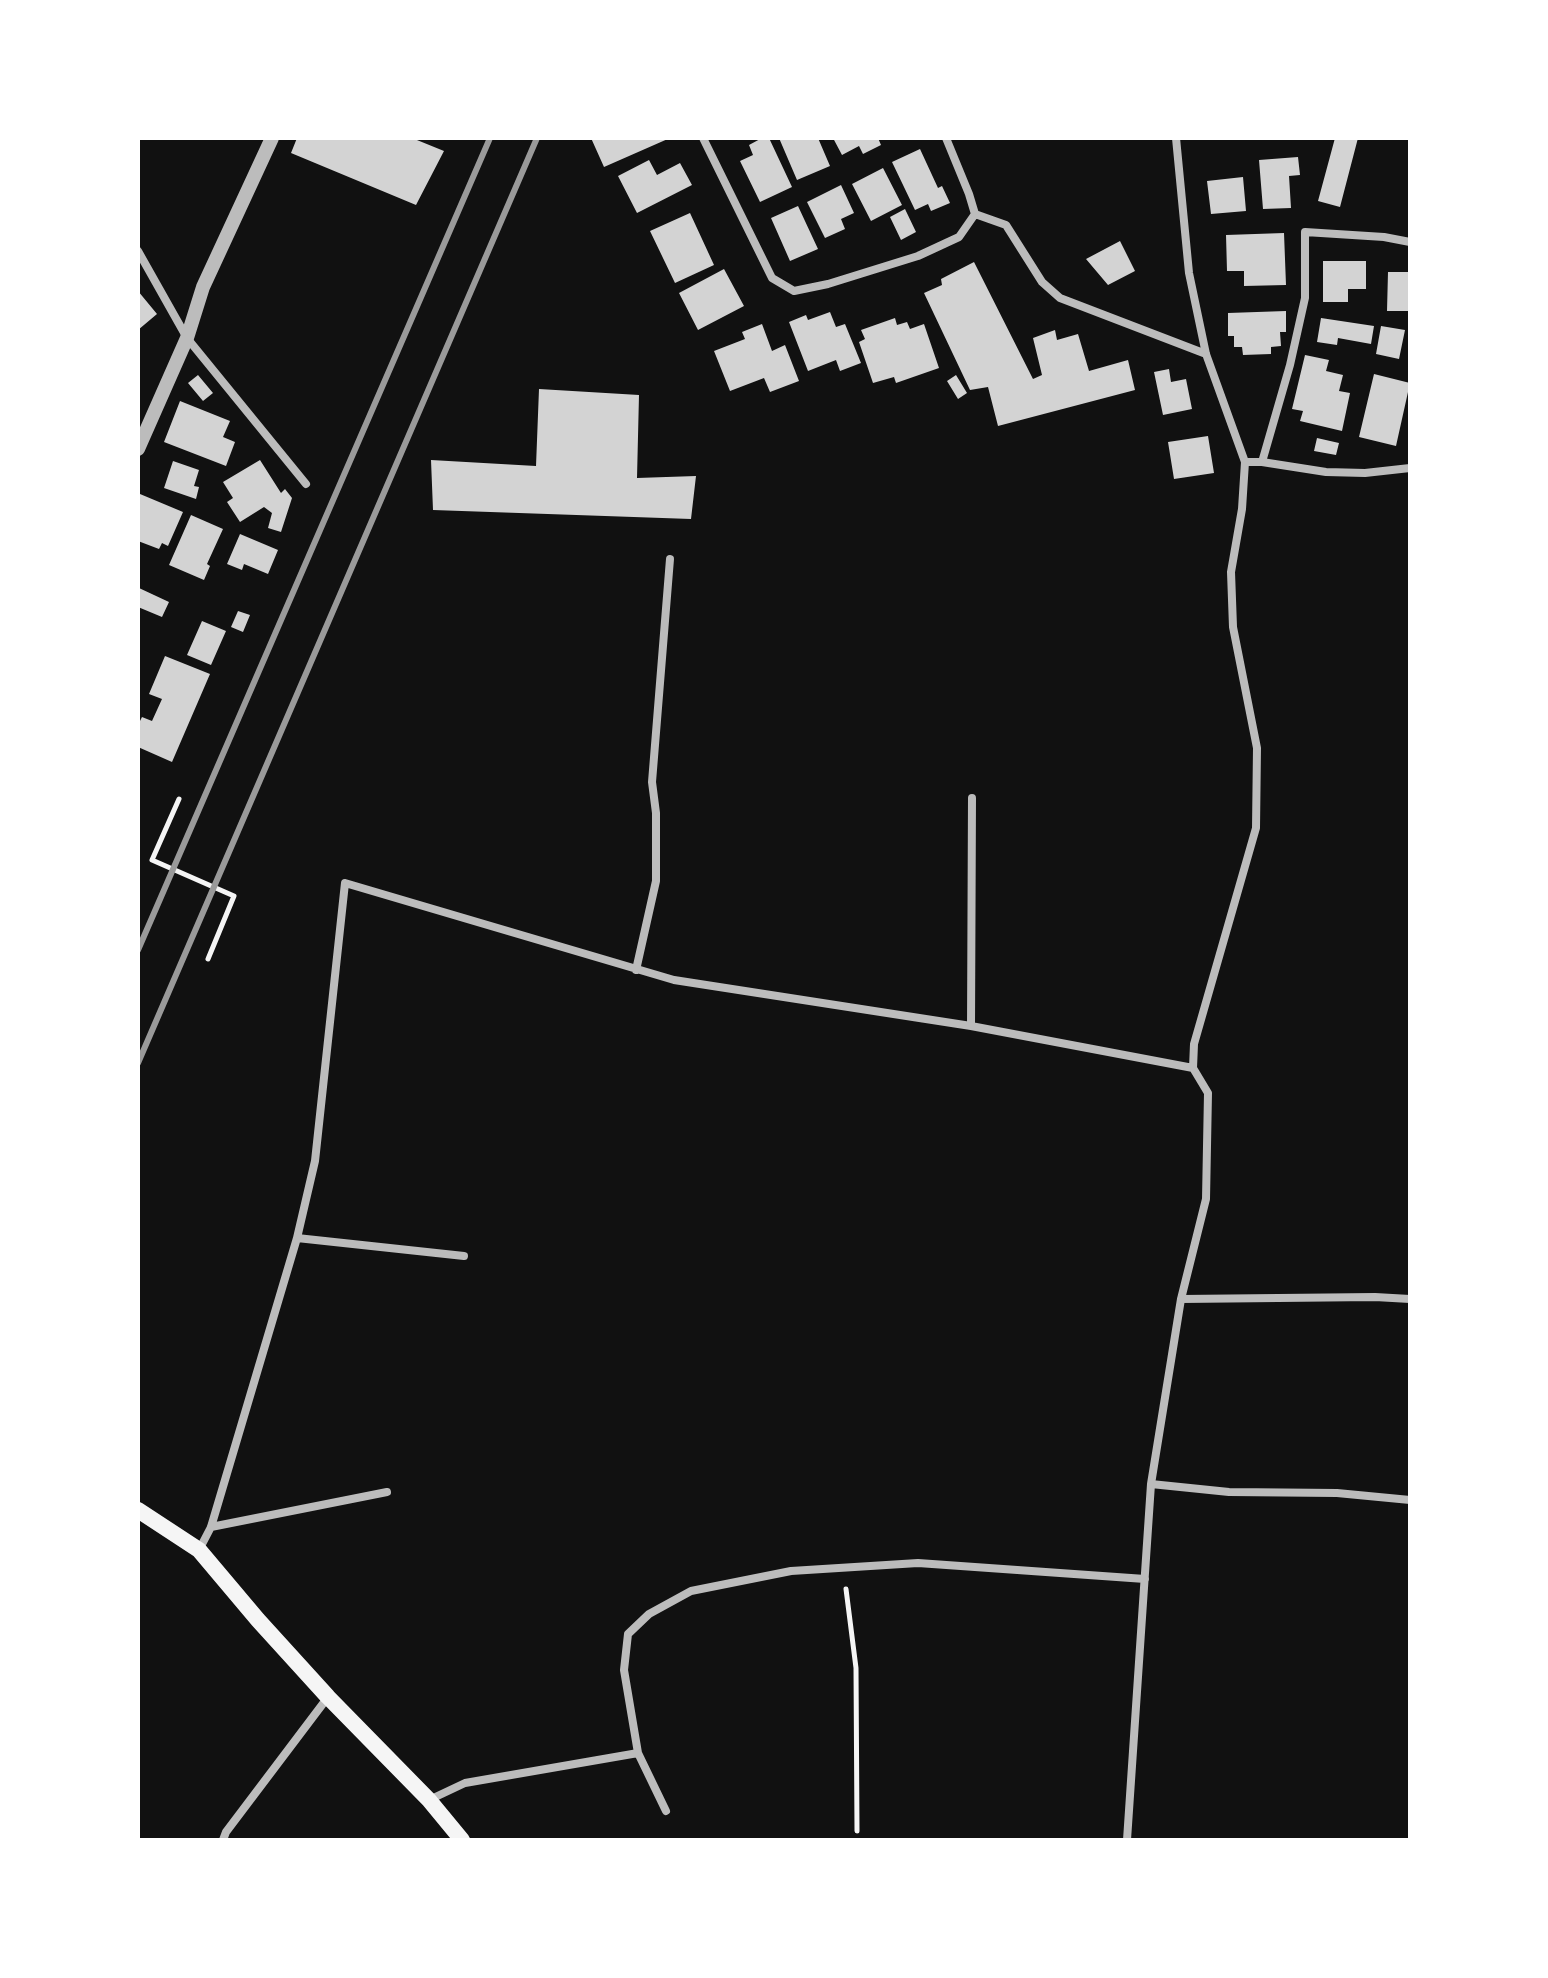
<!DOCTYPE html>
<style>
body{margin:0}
#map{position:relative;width:1548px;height:1978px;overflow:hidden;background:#111;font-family:Overpass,sans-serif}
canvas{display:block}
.frame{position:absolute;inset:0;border:140px solid #fff;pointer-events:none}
</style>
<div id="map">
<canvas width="1548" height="1978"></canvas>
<div class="frame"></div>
</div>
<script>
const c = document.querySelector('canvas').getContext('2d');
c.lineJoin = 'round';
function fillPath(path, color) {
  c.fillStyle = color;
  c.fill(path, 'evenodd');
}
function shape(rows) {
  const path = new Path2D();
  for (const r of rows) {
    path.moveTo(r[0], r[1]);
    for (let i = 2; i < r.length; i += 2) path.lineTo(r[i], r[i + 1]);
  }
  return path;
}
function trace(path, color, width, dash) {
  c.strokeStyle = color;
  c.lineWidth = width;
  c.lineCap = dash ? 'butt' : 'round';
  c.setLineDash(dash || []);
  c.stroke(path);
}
const building = shape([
 [297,138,412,138,444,151,416,205,291,153],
 [591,138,670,138,604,167],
 [762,138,769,138,792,187,760,202,740,161,753,155,749,145],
 [779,138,818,138,830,166,797,180],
 [833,138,878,138,881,145,863,154,859,146,842,155],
 [1335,138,1358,138,1340,207,1318,201],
 [920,149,938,188,942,186,950,203,931,211,928,204,915,210,892,162],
 [1298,157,1300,175,1289,176,1291,208,1263,209,1259,160],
 [649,160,657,175,680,163,692,185,637,213,618,176],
 [883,168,902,205,871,221,852,184],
 [1243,177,1246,211,1211,214,1207,181],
 [841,185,854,213,841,219,845,229,825,238,807,202],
 [798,206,818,249,790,261,771,218],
 [905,209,916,232,901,240,890,217],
 [690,213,714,265,675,283,650,231],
 [1284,233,1286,285,1244,286,1244,271,1227,271,1226,235],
 [1120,241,1135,271,1108,285,1086,259],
 [1323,261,1366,261,1366,289,1348,289,1348,302,1323,302],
 [974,262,1033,379,1042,375,1033,338,1055,330,1057,340,1078,334,1089,371,1128,360,1135,390,998,426,988,387,970,390,924,293,942,285,941,279],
 [724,269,744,306,698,330,679,293],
 [1388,272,1410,272,1410,311,1387,311],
 [138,291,157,314,138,330],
 [1286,311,1286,332,1280,332,1281,346,1271,347,1271,354,1243,355,1242,347,1234,347,1234,336,1228,336,1228,313],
 [830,312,836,327,845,324,861,363,840,371,836,360,808,371,789,322,806,315,808,320],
 [895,318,897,325,907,322,910,329,924,324,939,368,896,383,894,377,873,383,859,342,865,339,861,330],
 [1321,318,1374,326,1371,344,1338,338,1337,345,1317,342],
 [762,324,772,351,785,345,799,381,770,392,764,378,730,391,714,351,745,339,742,332],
 [1381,326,1405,330,1399,359,1376,354],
 [1305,355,1329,360,1326,371,1343,375,1339,391,1350,393,1342,431,1300,421,1303,411,1292,409],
 [1169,369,1171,382,1186,379,1192,409,1163,415,1154,372],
 [1374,374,1410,383,1396,446,1359,437],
 [198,375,213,393,203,401,188,383],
 [956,375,967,393,958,399,947,381],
 [539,389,639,395,637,478,696,476,691,519,433,510,431,460,536,466],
 [180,401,230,421,223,437,235,442,226,466,164,442],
 [1208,436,1214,473,1174,479,1168,442],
 [1317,438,1339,443,1336,455,1314,451],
 [260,460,281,493,285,489,292,498,281,532,268,528,272,513,264,507,240,522,227,502,233,498,223,482],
 [173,461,199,470,194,486,199,487,196,499,164,488],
 [140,494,183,512,168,546,162,543,159,549,138,541],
 [191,515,223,529,207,564,210,566,204,580,169,565],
 [240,534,278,550,268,574,244,564,242,570,227,564],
 [139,588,169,602,162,617,138,607],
 [238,611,250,615,243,632,231,627],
 [202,621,226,631,211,665,187,655],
 [165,656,210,674,172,762,138,747,138,725,142,717,152,721,162,699,149,694]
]);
const path = shape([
 [179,799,152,860,234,896,208,959],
 [846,1589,856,1668,857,1831]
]);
const minor = shape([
 [703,138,772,278,794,291,828,284,918,256,959,237,975,214,969,194,946,138],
 [975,214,1006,225,1042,282,1060,298,1206,354],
 [138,251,187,338,306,484],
 [1245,462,1262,462,1326,472,1365,473,1410,468],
 [1262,462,1290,365,1305,298,1305,232,1384,237,1410,242],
 [636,970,656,881,656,813,652,782,670,559],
 [971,1026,972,798],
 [297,1238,464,1256],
 [1181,1299,1375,1297,1410,1299],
 [1151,1484,1229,1492,1337,1493,1410,1500],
 [211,1527,387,1492],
 [199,1550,211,1527,297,1238,315,1161,345,883,674,980,971,1026,1193,1068],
 [429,1800,465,1783,638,1753],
 [666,1811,638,1753,624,1670,628,1634,649,1614,691,1591,791,1571,918,1563,1145,1579],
 [223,1840,226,1832,328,1697],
 [1127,1840,1151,1484,1181,1299,1206,1199,1208,1093,1193,1068,1194,1044,1256,828,1257,748,1233,627,1231,572,1242,509,1245,462,1206,354,1189,273,1176,138]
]);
const tertiary = shape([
 [138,449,187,338,203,287,272,138]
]);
const secondary = shape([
 [138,1510,199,1550,258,1620,328,1697,429,1800,462,1840]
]);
const rail = shape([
 [138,950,490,138],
 [138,1063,537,138]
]);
fillPath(building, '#d3d3d3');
trace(path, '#f5f5f5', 5);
trace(minor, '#bcbcbc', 8);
trace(tertiary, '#bcbcbc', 14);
trace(secondary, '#f5f5f5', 16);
trace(rail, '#9a9a9a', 6);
</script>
